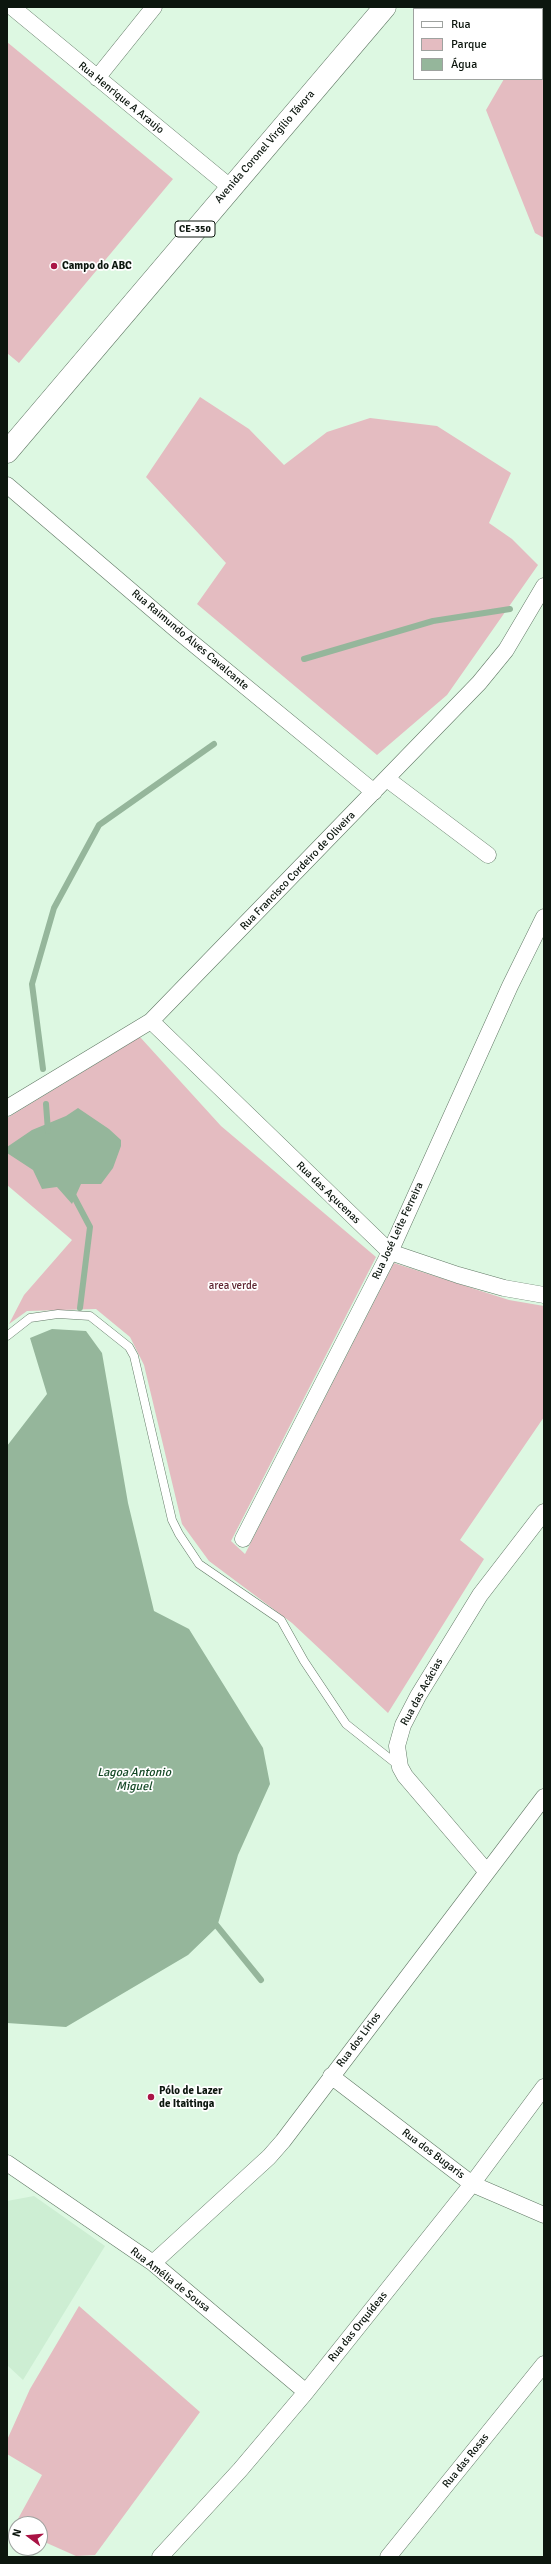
<!DOCTYPE html>
<meta charset="utf-8">
<style>
body{margin:0}
#map{position:relative;width:551px;height:2564px;overflow:hidden;background:#ddf8e2;font-family:Signika,sans-serif}
canvas{display:block}
.frame{position:absolute;inset:0;border:8px solid #0c160e;pointer-events:none}
.legend{position:absolute;left:413px;top:8px;width:130px;height:72px;box-sizing:border-box;background:#fff;border:1px solid #9ea29f;margin:0;padding:5px 7px;list-style:none;font-size:12px;color:#0c160e}
.legend li{display:flex;align-items:center;gap:8px;height:20px}
.legend b{width:20px;border:1px solid #9ea29f}
.north{position:absolute;left:8px;top:2516px;width:40px;height:40px;box-sizing:border-box;background:#fff;border:1px solid #9ea29f;border-radius:50%;rotate:286deg;font-size:11px;font-weight:700;line-height:16px;text-align:center;color:#0c160e}
.north::after{content:'';display:block;margin:auto;width:14px;height:18px;background:#a91445;clip-path:polygon(50% 0,100% 100%,50% 72%,0 100%)}
</style>
<div id="map">
<canvas width="551" height="2564"></canvas>
<div class="frame"></div>
<ul class="legend">
<li><b style="height:5px;background:#fff"></b>Rua</li>
<li><b style="height:11px;background:#e4bcc1"></b>Parque</li>
<li><b style="height:11px;background:#95b69b"></b>Água</li>
</ul>
<div class="north">N</div>
</div>
<script>
const c = document.querySelector('canvas').getContext('2d');
c.lineJoin = 'round';
function fillPath(path, color) {
  c.fillStyle = color;
  c.fill(path, 'evenodd');
}
function shape(rows) {
  const path = new Path2D();
  for (const r of rows) {
    path.moveTo(r[0], r[1]);
    for (let i = 2; i < r.length; i += 2) path.lineTo(r[i], r[i + 1]);
  }
  return path;
}
function trace(path, color, width, dash) {
  c.strokeStyle = color;
  c.lineWidth = width;
  c.lineCap = dash ? 'butt' : 'round';
  c.setLineDash(dash || []);
  c.stroke(path);
}
function drawText(font, color, halo, rows, align = 'center') {
  c.font = font + ' Signika,sans-serif';
  c.lineWidth = 3.5;
  c.setLineDash([]);
  c.textBaseline = 'middle';
  c.strokeStyle = halo;
  c.fillStyle = color;
  for (const [text, x, y, turn = 0] of rows) {
    c.save();
    c.translate(x, y);
    c.rotate((+turn || 0) * Math.PI / 180);
    c.textAlign = isNaN(turn) ? turn : align;
    if (halo) c.strokeText(text, 0, 0);
    c.fillText(text, 0, 0);
    c.restore();
  }
}
const built = shape([
 [34,2196,105,2246,23,2380,7,2365,7,2201]
]);
const green = shape([
 [7,42,173,179,19,363,7,353],
 [542,63,544,64,544,238,535,233,486,110,504,79,542,79],
 [200,397,249,429,284,465,327,432,370,418,437,426,511,473,489,523,512,539,538,565,447,695,377,755,197,604,226,563,146,477],
 [140,1037,221,1126,376,1257,231,1541,245,1554,394,1263,509,1300,544,1306,544,1417,460,1540,484,1559,388,1713,292,1623,209,1561,182,1524,144,1365,130,1337,96,1309,27,1311,9,1324,24,1295,72,1240,7,1185,7,1118],
 [79,2306,200,2412,95,2555,76,2556,40,2540,40,2524,16,2524,16,2529,13,2528,42,2475,7,2454,7,2440,30,2389]
]);
const water = shape([
 [78,1108,109,1129,121,1140,121,1146,113,1168,101,1184,81,1184,72,1204,57,1187,42,1189,33,1170,7,1153,7,1147,32,1130,66,1116],
 [52,1329,86,1331,102,1353,128,1503,154,1611,189,1629,263,1748,270,1784,238,1855,217,1927,188,1955,66,2027,7,2023,7,1446,47,1394,30,1338]
]);
const stream = shape([
 [304,659,433,621,510,609],
 [43,1069,32,984,54,908,99,825,214,744],
 [46,1104,48,1131],
 [72,1193,90,1227,80,1308],
 [213,1921,261,1980]
]);
const lane = shape([
 [7,1336,30,1318,58,1314,90,1316,129,1347,134,1356,172,1520,179,1534,199,1564,281,1620,304,1661,346,1724,399,1766]
]);
const street = shape([
 [12,7,230,187],
 [97,78,154,7],
 [7,485,179,632,374,792],
 [387,779,488,855],
 [151,1021,390,1252,458,1275,504,1288,544,1295],
 [7,1108,151,1021,479,683,506,650,544,586],
 [243,1539,390,1252,510,986,544,917],
 [487,1872,405,1776,400,1767,397,1746,403,1725,418,1696,480,1595,544,1512],
 [331,2076,472,2184,544,2215],
 [7,2163,153,2263,306,2392],
 [153,2263,269,2157,283,2141,544,1797],
 [160,2557,240,2470,306,2392,472,2184,544,2087],
 [388,2557,544,2364]
]);
const primary = shape([
 [7,452,385,7]
]);
const markers = [
 [54,266,4,"#a91445"],
 [151,2097,4,"#a91445"]
];
const shields = [
 [195,229,40]
];
const shieldNames = [
 ["CE-350",195,229]
];
const streetNames = [
 ["Rua Henrique A Araujo",121,98,39],
 ["Avenida Coronel Virgílio Távora",265,147,-49],
 ["Rua Raimundo Alves Cavalcante",190,640,40],
 ["Rua Francisco Cordeiro de Oliveira",298,871,-46],
 ["Rua das Açucenas",328,1193,44],
 ["Rua José Leite Ferreira",398,1231,-65],
 ["Rua das Acácias",422,1692,-61],
 ["Rua dos Lírios",359,2040,-53],
 ["Rua dos Bugaris",433,2154,37],
 ["Rua Amélia de Sousa",170,2280,38],
 ["Rua das Orquídeas",358,2327,-51],
 ["Rua das Rosas",466,2461,-51]
];
const poiNames = [
 ["Campo do ABC",62,266],
 ["Pólo de Lazer",159,2091],
 ["de Itaitinga",159,2104]
];
const parkNames = [
 ["area verde",233,1286]
];
const waterNames = [
 ["Lagoa Antonio",134,1773],
 ["Miguel",134,1787]
];
fillPath(built, '#cdeed3');
fillPath(green, '#e4bcc1');
fillPath(water, '#95b69b');
trace(stream, '#95b69b', 6);
trace(lane, '#617865', 9);
trace(street, '#617865', 17);
trace(primary, '#617865', 23);
trace(lane, '#fff', 8);
trace(street, '#fff', 16);
trace(primary, '#fff', 22);
for (const [x, y, r, color] of markers) {
  const dot = new Path2D();
  dot.arc(x, y, r, 0, 2 * Math.PI);
  c.fillStyle = color;
  c.fill(dot);
  trace(dot, '#fff', 1.5);
}
for (const [x, y, w] of shields) {
  const box = new Path2D();
  box.roundRect(x - w / 2, y - 8, w, 16, 3);
  c.fillStyle = '#fff';
  c.fill(box);
  trace(box, '#0c160e', 1);
}
drawText('bold 10px', '#0c160e', null, shieldNames);
drawText('11px', '#0c160e', '#fff', streetNames);
drawText('bold 11px', '#0c160e', '#fff', poiNames, 'left');
drawText('11px', '#5f2732', '#fff', parkNames);
drawText('italic 12px', '#134825', '#fff', waterNames);
</script>
